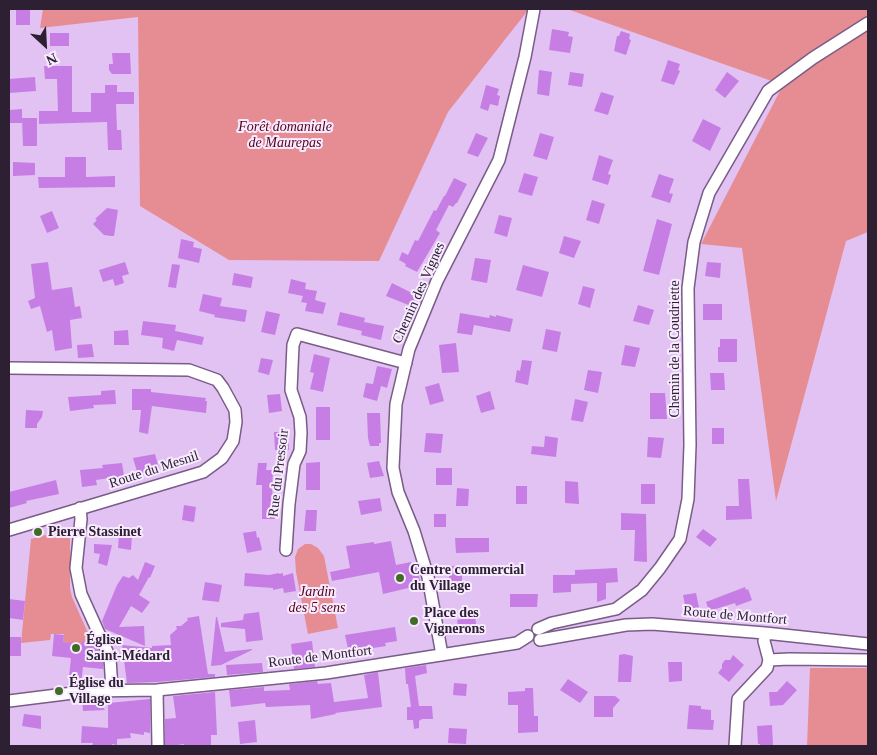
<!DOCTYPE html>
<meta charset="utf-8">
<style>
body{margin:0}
#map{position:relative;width:877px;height:755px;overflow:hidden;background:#e2c2f2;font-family:Georgia,serif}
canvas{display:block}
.frame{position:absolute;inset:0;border:10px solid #2c2032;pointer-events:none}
.north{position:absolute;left:20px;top:20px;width:50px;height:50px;-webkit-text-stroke:4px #f8ebff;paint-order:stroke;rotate:155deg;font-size:14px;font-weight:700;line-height:20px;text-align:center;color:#2c2032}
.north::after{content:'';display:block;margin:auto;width:18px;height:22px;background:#2c2032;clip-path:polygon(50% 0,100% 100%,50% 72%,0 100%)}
</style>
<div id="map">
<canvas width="877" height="755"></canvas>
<div class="frame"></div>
<div class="north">N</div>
</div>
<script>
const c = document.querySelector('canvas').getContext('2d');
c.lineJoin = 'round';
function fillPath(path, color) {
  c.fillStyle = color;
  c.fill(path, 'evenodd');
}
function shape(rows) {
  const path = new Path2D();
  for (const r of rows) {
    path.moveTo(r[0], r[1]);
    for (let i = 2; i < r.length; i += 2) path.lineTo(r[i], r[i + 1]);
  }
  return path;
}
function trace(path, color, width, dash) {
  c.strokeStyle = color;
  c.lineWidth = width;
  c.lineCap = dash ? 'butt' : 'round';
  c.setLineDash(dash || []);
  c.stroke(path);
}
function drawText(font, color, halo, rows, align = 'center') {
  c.font = font + ' Georgia,serif';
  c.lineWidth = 4;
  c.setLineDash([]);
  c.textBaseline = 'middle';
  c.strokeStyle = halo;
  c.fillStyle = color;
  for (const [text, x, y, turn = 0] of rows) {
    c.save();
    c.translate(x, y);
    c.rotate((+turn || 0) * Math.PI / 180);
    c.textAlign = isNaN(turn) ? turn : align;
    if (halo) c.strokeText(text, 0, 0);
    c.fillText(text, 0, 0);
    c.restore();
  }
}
const green = shape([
 [43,9,529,9,448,112,379,261,229,260,140,206,138,17,40,28],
 [567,9,868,9,868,232,846,241,776,501,742,248,701,244,783,85],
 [67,529,70,538,70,588,72,597,92,642,83,641,82,645,63,642,64,634,51,634,50,640,21,643,31,539],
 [305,544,311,544,318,548,324,556,338,628,308,634,296,572,295,557,298,549],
 [810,668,868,668,868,746,807,746]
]);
const building = shape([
 [16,9,30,9,30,25,16,25],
 [552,29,569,32,568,36,573,37,570,53,549,50],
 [621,31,630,34,629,39,631,40,626,55,614,51,617,36,619,36],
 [50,33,69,33,69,46,50,46],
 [112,53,130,53,131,74,112,74,109,70,109,64,113,64],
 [668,60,680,64,678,70,680,71,674,85,661,81],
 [44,66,72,66,72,112,91,112,91,93,105,93,105,85,117,85,117,92,134,92,134,104,116,104,117,130,121,130,122,150,108,150,107,122,39,124,39,111,58,111,57,79,45,79],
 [539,70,552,72,549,96,537,94],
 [570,72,584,74,582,87,568,85],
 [727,72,739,81,725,98,715,90],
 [35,77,36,91,9,93,9,79],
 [486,85,499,89,497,95,500,96,498,106,490,104,488,111,480,108],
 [601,92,614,96,608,115,594,111],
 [22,109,22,123,10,123,10,110],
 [22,118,37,118,37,146,23,146],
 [703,119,721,128,710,151,692,141],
 [476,133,488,138,478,157,467,153],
 [540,133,554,137,547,160,533,156],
 [599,155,613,160,608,174,611,175,608,185,592,180],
 [65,157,86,157,86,177,115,176,115,187,39,188,38,177,65,177],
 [13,162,35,163,35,175,13,176],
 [524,173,538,177,532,196,518,192],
 [659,174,674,179,669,193,673,194,670,203,651,197],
 [454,178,467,184,457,203,456,203,453,207,449,205,436,230,440,233,417,272,405,266,406,264,399,260,402,252,408,255,415,240,418,241,434,210,436,211,444,196,445,196],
 [592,200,605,204,599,224,586,220],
 [107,208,118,210,114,236,111,236,104,235,93,224,97,220,95,219],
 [52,211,59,228,47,233,40,216],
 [499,215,512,218,507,237,494,233],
 [657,219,672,224,659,275,643,271],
 [564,236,581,241,574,258,559,253],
 [181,239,194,242,193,247,202,249,199,263,178,258],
 [475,258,491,260,487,283,471,280],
 [48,262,52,290,72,287,75,307,80,306,82,318,70,320,72,348,55,351,52,330,47,332,40,306,31,309,28,301,35,298,31,264],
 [125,262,129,274,122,276,124,283,115,286,113,279,103,282,99,270],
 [707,262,721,263,720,278,705,276],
 [172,264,180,265,176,288,168,287],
 [523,265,549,272,542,297,516,290],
 [234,273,253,277,251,288,232,285],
 [291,279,306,283,305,289,317,291,315,300,326,303,323,314,305,311,307,303,301,302,303,296,288,293],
 [392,283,416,295,411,306,386,296],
 [583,286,595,289,590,308,578,304],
 [203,294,222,298,220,306,247,310,245,322,220,318,214,317,215,315,199,311],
 [703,304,722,304,722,320,703,320],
 [638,305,654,310,649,325,633,321],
 [266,311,280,314,275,335,261,332],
 [340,312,365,318,364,322,384,326,381,340,361,335,362,331,337,325],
 [460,313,489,318,490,315,496,317,496,315,513,319,510,332,474,325,472,335,457,333],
 [143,321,176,325,175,331,204,337,202,345,177,340,174,351,162,348,163,338,141,335],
 [546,329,561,332,557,352,542,349],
 [128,330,129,345,114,345,114,331],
 [720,339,737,339,737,362,718,362,718,347,720,347],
 [456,343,459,372,442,373,439,345],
 [92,344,94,357,78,358,77,345],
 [625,345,640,348,635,367,621,365],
 [314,354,330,358,323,392,310,389,314,373,310,372],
 [261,358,273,360,269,375,258,372],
 [522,360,532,361,528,385,515,382,517,370,520,371],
 [377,366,392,369,387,388,381,386,377,401,363,397,366,383,373,384],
 [588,370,602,372,598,393,584,390],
 [710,373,724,373,725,390,711,390],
 [439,383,444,401,430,405,425,387],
 [132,389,151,389,151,392,206,398,205,401,207,401,206,413,152,406,148,434,139,432,141,410,132,410],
 [115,390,116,404,93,405,94,408,70,411,68,397,101,395,101,391],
 [490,391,495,409,481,413,476,396],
 [650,393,665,393,667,419,650,419],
 [280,394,282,411,269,413,267,395],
 [575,399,588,402,583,422,571,420],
 [316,407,330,407,330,440,316,440],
 [26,410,43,411,42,417,37,424,37,428,25,428],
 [367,413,380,413,381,443,379,443,379,446,370,446,368,438],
 [712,428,724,428,724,444,712,444],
 [274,432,288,432,289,450,275,450],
 [426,433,443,434,441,453,424,452],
 [545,436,558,438,556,457,531,454,532,446,544,447],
 [648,437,664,438,661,458,647,457],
 [155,454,159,468,138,475,133,458],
 [379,461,384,476,370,478,367,463],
 [320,462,320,490,306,490,306,463],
 [122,463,124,476,96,480,97,485,82,487,80,470,103,468,102,465],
 [258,463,267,463,266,470,273,470,272,489,273,497,275,497,275,519,262,519,262,485,256,485],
 [436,468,452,468,452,485,436,485],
 [738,479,749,479,752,519,726,520,726,506,739,506],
 [56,480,59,494,26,501,27,503,9,508,9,492],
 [565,481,578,482,579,504,565,503],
 [641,484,655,484,655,504,641,504],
 [516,486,527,486,527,504,516,504],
 [457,488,469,489,468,506,456,506],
 [380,498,382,511,361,515,358,501],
 [184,505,196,507,194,522,182,520],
 [306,510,317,510,316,531,304,531],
 [621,513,646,514,647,562,634,561,635,530,621,530],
 [434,514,446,514,446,527,434,527],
 [703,529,717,539,710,547,696,537],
 [256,531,257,538,259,537,262,550,247,553,243,533],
 [119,535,132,536,131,550,118,548],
 [455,538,489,538,489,552,456,553],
 [391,541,396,565,411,562,412,564,416,563,421,585,383,594,379,572,332,581,330,572,350,568,346,546,374,542,374,544],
 [94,544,112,545,107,566,98,563,100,554,94,553],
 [145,562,155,566,150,578,149,577,139,595,150,602,142,613,131,606,119,627,144,626,145,646,105,629,102,621,117,585,123,576,129,578,133,575,138,580],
 [449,566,462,566,462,581,449,581],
 [617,568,618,582,606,583,606,599,597,602,597,583,571,584,571,592,553,593,553,575,575,575,575,570],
 [245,573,269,575,279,573,279,574,283,573,283,576,293,573,296,591,284,593,283,588,273,590,273,588,244,586],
 [205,582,222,585,219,602,202,600],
 [745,587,746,590,748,589,752,600,750,601,736,606,735,603,709,611,706,602],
 [696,593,699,607,686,610,683,595],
 [510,594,538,594,537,607,510,607],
 [9,599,25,601,23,620,9,618],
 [259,612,263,640,246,642,245,629,221,627,221,623,243,620,244,614],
 [199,616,208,674,215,674,215,677,157,682,127,683,122,645,152,648,152,646,171,645,170,635,177,629,176,626,181,626,188,620,187,618],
 [475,616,477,630,459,633,457,620],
 [216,617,217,617,225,652,252,649,252,650,221,665,211,666],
 [395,627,397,641,385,643,386,646,360,650,360,648,348,649,345,635],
 [54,634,64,635,63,642,82,644,82,641,92,642,91,646,97,647,103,660,103,669,83,667,81,684,68,686,71,658,52,656],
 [9,637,21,637,21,656,9,656],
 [312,641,315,667,294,669,291,644],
 [624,654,633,656,631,682,618,682,619,655],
 [733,655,744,665,729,682,718,673,722,668,722,664,725,660,730,660],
 [668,662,682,662,682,681,669,682],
 [262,663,263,672,227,675,226,665],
 [426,665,427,673,415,676,419,706,432,706,433,719,422,719,419,721,419,728,414,729,413,720,407,720,407,707,411,707,408,684,406,684,405,668],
 [378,672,382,707,335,713,336,714,311,719,310,705,266,707,265,703,231,707,229,690,264,687,264,691,290,690,289,684,317,681,318,684,331,683,334,702,368,698,364,675],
 [568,679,588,692,580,703,560,690],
 [787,681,797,690,783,705,770,706,769,692,777,692],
 [454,683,467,684,466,696,453,695],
 [525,688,533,688,534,716,538,716,538,732,518,733,518,705,508,705,508,692,525,691],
 [215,692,217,735,211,735,211,746,184,746,184,744,171,746,165,745,165,719,176,718,173,696],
 [594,696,615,696,620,700,613,708,613,717,594,717],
 [96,698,105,710,83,711,82,700],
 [150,699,150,733,144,732,144,735,130,733,131,738,117,739,117,745,112,744,112,746,92,746,93,743,81,743,82,726,108,728,108,703],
 [689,705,701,706,701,709,711,710,711,720,714,720,713,730,687,729],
 [24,714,41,716,41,729,22,726],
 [255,720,257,742,240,744,238,722],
 [772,725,773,746,760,746,760,744,758,744,757,726],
 [449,728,467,729,466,744,448,743]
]);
const minor = shape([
 [9,368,189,370,217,380,223,388,235,410,236,422,233,441,222,458,203,472,9,530],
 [80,508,81,519,76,568,81,594,110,658,112,690],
 [286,550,289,504,294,464,300,451,301,433,300,417,291,390,293,345,297,334,406,363],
 [538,629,552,623,616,609,642,590,660,568,680,539,688,499,690,445,688,288,694,242,709,193,768,91,813,58,868,23],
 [540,640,626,625,652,624,765,633,868,644],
 [442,655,428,577,414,531,398,492,393,468,396,404,409,349,437,281,499,160,525,57,534,9],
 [769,660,789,659,868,660],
 [157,690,158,746],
 [9,701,89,691,157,690,326,673,517,643,528,636],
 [735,746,738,699,767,668,769,660,764,641,765,633]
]);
const markers = [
 [38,532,5,"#426b27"],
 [400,578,5,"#426b27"],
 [414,621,5,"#426b27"],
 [76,648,5,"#426b27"],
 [59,691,5,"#426b27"]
];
const parkNames = [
 ["Forêt domaniale",285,127],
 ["de Maurepas",285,143],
 ["Jardin",317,592],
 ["des 5 sens",317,608]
];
const streetNames = [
 ["Chemin des Vignes",419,293,-66],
 ["Chemin de la Coudriette",675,349,-90],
 ["Route du Mesnil",154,470,-18],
 ["Rue du Pressoir",279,473,-83],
 ["Route de Montfort",735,616,5],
 ["Route de Montfort",320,657,-7]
];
const poiNames = [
 ["Pierre Stassinet",48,532],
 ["Centre commercial",410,570],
 ["du Village",410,586],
 ["Place des",424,613],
 ["Vignerons",424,629],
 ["Église",86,640],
 ["Saint-Médard",86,656],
 ["Église du",69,683],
 ["Village",69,699]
];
fillPath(green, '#e68d94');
fillPath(building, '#c67ee5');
trace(minor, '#795c87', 14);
trace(minor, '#fff', 11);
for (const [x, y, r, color] of markers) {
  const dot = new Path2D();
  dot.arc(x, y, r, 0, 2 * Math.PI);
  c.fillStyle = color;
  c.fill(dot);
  trace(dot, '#f8ebff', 2);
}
drawText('italic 14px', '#550017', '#f8ebff', parkNames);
drawText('14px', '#2c2032', '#f8ebff', streetNames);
drawText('bold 14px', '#2c2032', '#f8ebff', poiNames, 'left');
</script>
